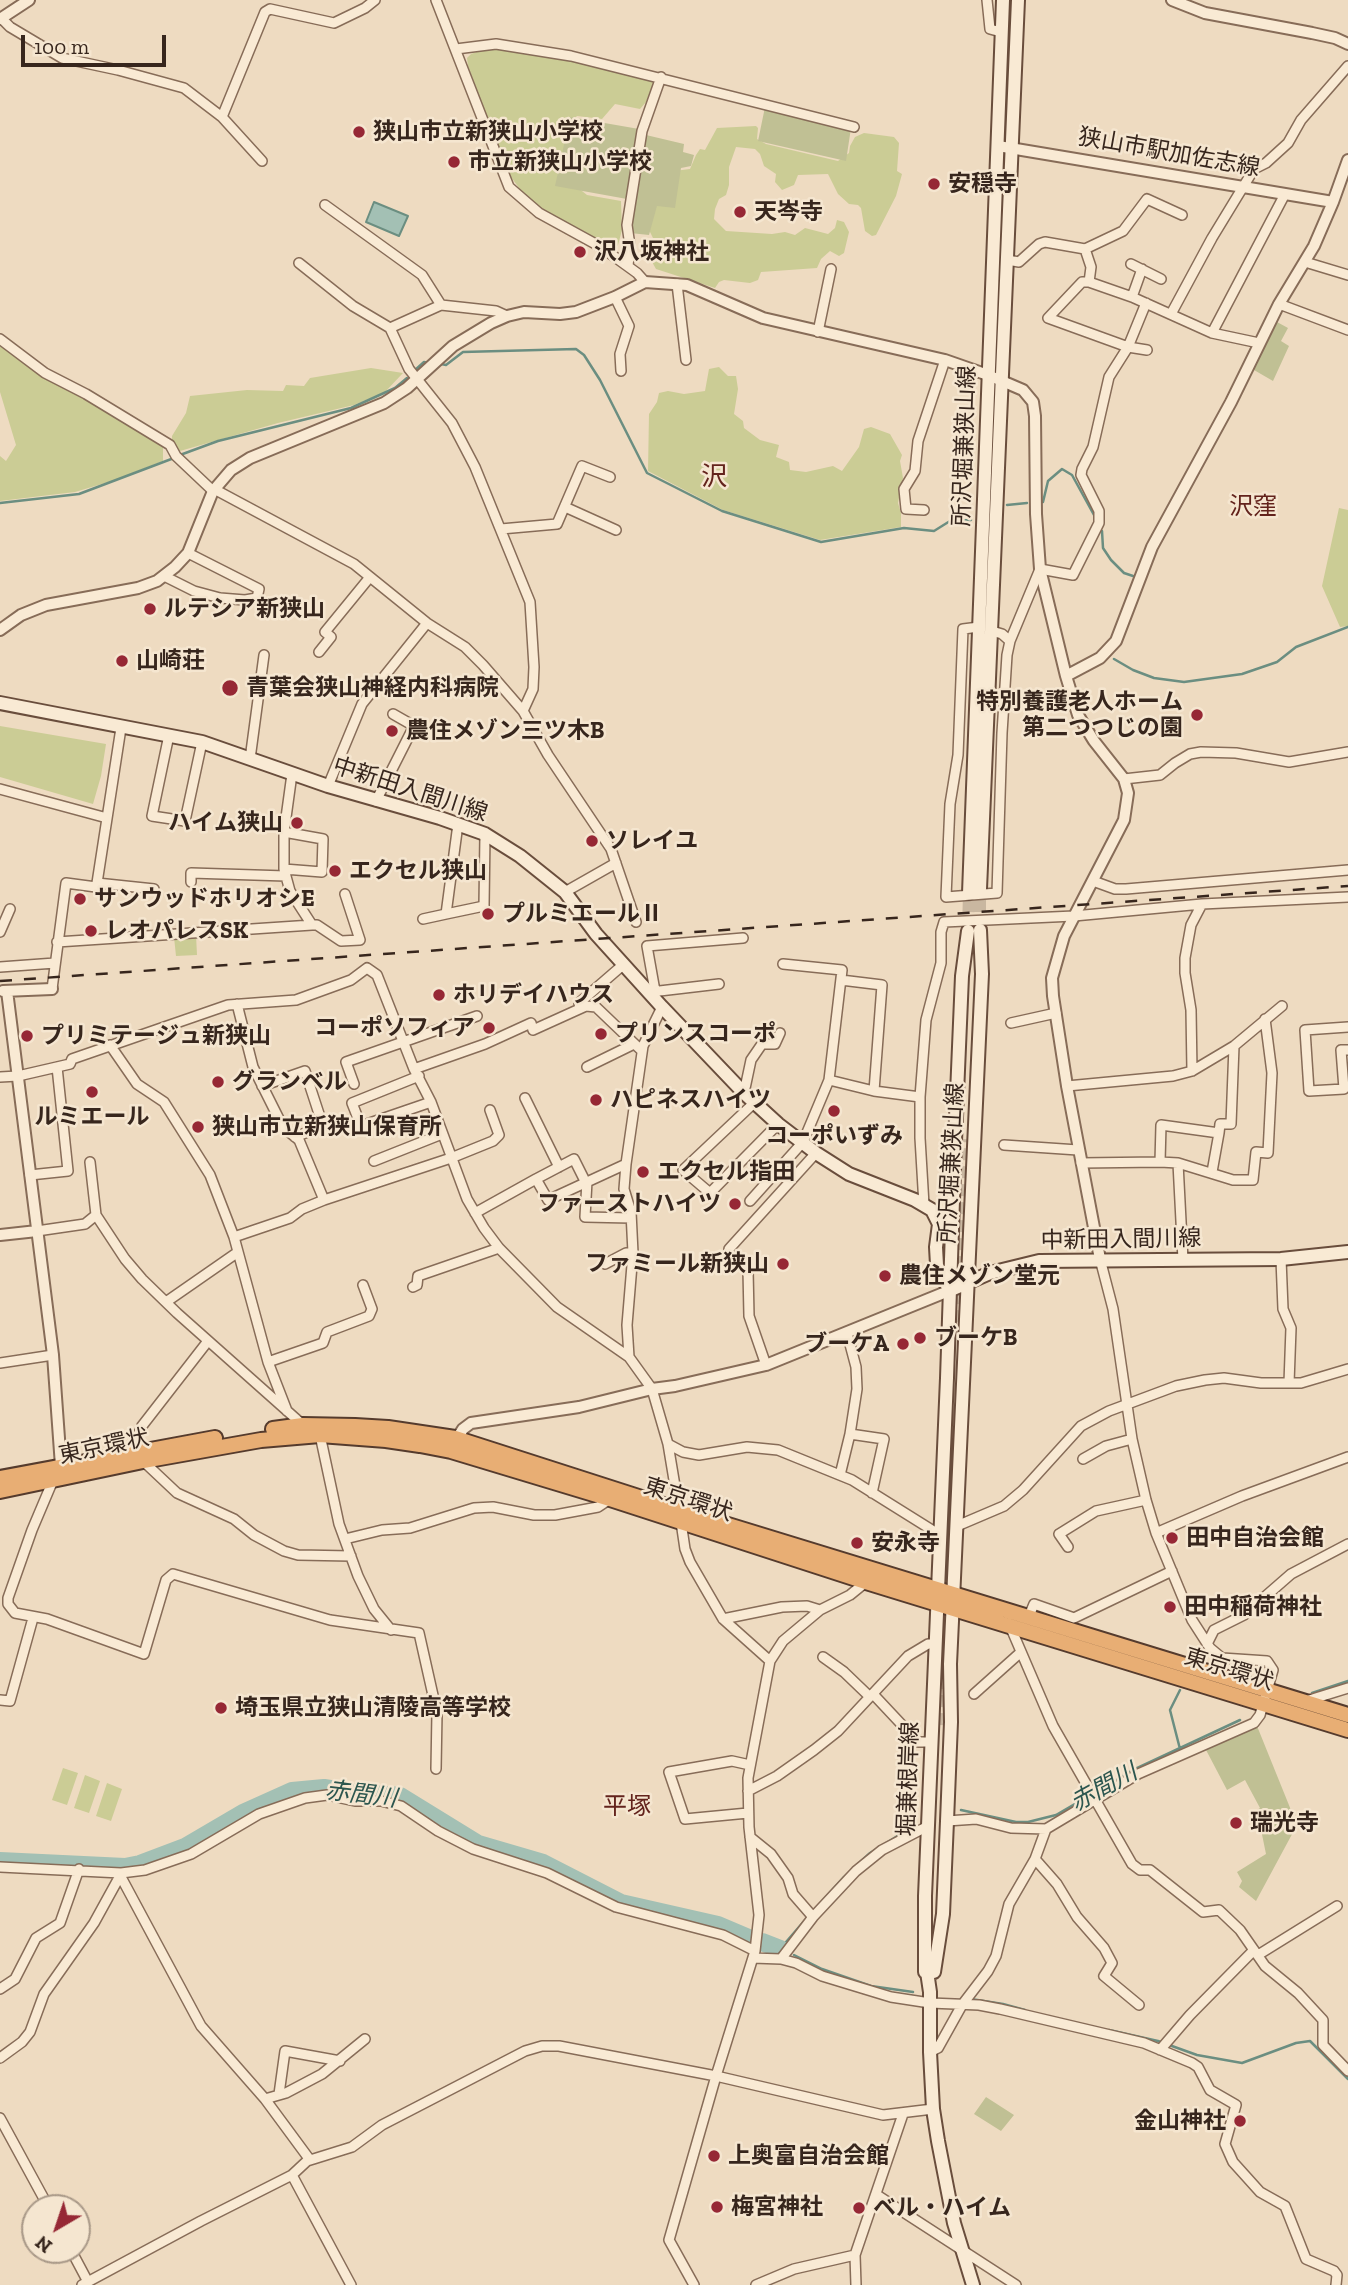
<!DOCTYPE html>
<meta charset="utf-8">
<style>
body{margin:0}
#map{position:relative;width:1348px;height:2285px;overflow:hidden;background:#eedbc1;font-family:"Zilla Slab",serif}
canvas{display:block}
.north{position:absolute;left:21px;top:2194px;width:70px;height:70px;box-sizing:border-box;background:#f5e6d0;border:2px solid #a99988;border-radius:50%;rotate:219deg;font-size:19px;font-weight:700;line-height:28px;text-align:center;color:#37261d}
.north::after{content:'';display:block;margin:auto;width:24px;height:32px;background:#962835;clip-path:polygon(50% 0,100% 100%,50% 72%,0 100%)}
.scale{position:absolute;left:21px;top:35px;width:145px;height:32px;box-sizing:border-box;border:4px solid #37261d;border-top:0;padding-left:9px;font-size:21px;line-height:24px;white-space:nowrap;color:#37261d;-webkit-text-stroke:5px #f5e6d0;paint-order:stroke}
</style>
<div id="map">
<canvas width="1348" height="2285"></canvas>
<div class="north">N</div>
<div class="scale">100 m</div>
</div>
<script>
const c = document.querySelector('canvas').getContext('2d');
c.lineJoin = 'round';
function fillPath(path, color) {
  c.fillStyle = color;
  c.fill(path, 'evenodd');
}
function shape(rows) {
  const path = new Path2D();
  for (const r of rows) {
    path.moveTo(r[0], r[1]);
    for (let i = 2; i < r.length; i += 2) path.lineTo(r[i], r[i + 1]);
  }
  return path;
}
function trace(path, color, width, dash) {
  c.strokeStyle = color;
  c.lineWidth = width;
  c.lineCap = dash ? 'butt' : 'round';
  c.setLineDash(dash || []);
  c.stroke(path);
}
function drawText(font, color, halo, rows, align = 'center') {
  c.font = font + ' "Zilla Slab","Noto Sans JP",serif';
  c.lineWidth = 5;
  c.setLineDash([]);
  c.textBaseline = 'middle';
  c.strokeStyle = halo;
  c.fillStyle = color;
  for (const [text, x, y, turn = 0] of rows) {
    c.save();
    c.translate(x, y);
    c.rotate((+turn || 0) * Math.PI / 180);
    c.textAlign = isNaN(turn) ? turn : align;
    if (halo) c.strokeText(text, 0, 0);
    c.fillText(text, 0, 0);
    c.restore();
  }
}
const green = shape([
 [493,46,589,63,653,78,654,82,646,102,640,109,615,104,602,119,577,116,571,122,577,187,587,195,621,201,622,230,618,245,614,250,582,230,547,214,528,200,508,173,468,66,467,58,471,54],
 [756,126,758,128,757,139,766,144,838,161,849,153,850,146,855,137,864,133,894,137,899,143,897,171,902,174,896,196,876,235,872,236,865,231,861,208,858,205,849,204,838,194,828,174,798,175,794,185,782,190,775,182,776,174,764,166,760,154,755,149,736,147,729,167,729,185,726,195,719,199,715,209,714,219,726,231,772,234,785,232,795,235,805,228,828,234,835,228,837,220,844,222,849,232,844,253,839,256,830,251,821,259,817,268,761,272,758,280,750,283,724,280,719,282,715,288,656,269,651,260,659,250,647,226,666,172,690,169,696,155,700,149,705,150,717,128],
 [0,342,163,447,163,461,112,481,75,492,0,501,0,456,6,461,16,445,0,392],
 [719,367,728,376,736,376,738,389,734,414,743,421,744,428,760,440,779,445,776,457,789,462,790,470,806,472,833,466,842,471,859,447,864,429,871,427,890,434,902,455,900,461,903,478,898,503,901,513,901,527,820,540,723,510,648,471,649,414,657,402,659,393,668,391,684,394,705,391,709,369],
 [371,368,403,373,385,392,354,405,278,423,180,451,172,446,172,436,186,413,190,396,247,390,283,391,286,385,304,386,310,378],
 [1339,508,1348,510,1348,626,1340,627,1322,586],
 [0,726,106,744,101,776,93,804,0,777],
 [196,935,197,955,176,956,174,937],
 [63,1768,78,1773,67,1805,52,1800],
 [85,1775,100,1781,89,1813,74,1808],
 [107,1783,122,1789,111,1821,96,1816]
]);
const cemetery = shape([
 [765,107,851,128,846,161,758,141],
 [570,117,639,129,627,199,555,186],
 [646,135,684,144,683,152,694,155,691,166,681,168,675,208,657,206,649,235,630,233],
 [1277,322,1288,328,1281,341,1289,346,1273,381,1254,370],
 [1257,1726,1297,1825,1256,1901,1239,1887,1242,1881,1237,1872,1266,1854,1257,1810,1260,1808,1245,1780,1227,1790,1205,1748],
 [986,2097,1014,2115,1001,2131,974,2114]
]);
const water = shape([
 [374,202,408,216,399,236,366,222,374,202]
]);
const stream = shape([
 [441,364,446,365,463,352,576,349,584,355,600,380,647,473,722,511,821,542,904,528,934,531,950,521,971,520],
 [414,371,424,362,428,363],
 [180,455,218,441,351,408,395,388,407,378],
 [1043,502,1048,481,1062,469,1072,475,1094,515],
 [0,503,79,494,174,458],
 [1007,505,1027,503],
 [1102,531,1103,548,1111,560,1124,573,1133,576],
 [1114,659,1133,670,1154,678,1184,682,1242,674,1277,662,1296,647,1348,627],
 [1230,1617,1251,1604],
 [1196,1659,1202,1647],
 [1312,1693,1348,1681],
 [1180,1749,1170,1710,1180,1690],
 [961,1810,1016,1822,1028,1822,1056,1815,1133,1770,1240,1720],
 [823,1900,843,1878,870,1853,912,1827],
 [780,1949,805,1920],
 [794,1955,822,1969,871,1986,913,1992],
 [971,1999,1003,2004,1025,2010],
 [1109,2030,1158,2041,1197,2055,1242,2063,1296,2043,1310,2041,1348,2079]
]);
const river = shape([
 [0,1861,125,1867,140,1864,185,1847,243,1813,292,1791,324,1788,349,1792,400,1796,478,1844,543,1863,621,1903,718,1925,751,1939],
 [762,1942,780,1949]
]);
const secondaryTunnel = shape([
 [968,930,969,893],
 [980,930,980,889],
 [955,1322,962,1139],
 [939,1725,948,1505]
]);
const minor = shape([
 [436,0,509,187,539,213,601,247,637,273,645,282],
 [987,0,990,29,1001,32],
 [1,18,10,27,62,58,118,70,184,88,222,117,262,161],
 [456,49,496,44,571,56,854,127],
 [222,117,265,12,270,9,334,23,365,8,375,0],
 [325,205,422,275,441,305],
 [1085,249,1091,267,1089,282],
 [1007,260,1019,262,1039,244,1045,242,1085,249,1123,231,1147,199,1182,215],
 [1305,262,1348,275],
 [299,263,353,306,390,328,409,369,452,423,475,467,530,602,534,667,533,689,523,711],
 [1131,264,1161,279],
 [628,266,630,246,627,225,642,131,661,77],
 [677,284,686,360],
 [615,297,629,326,620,354,621,371],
 [1132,297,1142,269],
 [1279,304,1348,330],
 [1171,314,1212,238,1254,169,1266,163,1288,143,1301,120,1348,66],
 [390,328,441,305,496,311,507,316],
 [818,332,831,269],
 [1212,333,1285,194],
 [0,339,45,373,86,394,170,445,176,456,213,491],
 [1147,350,1128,347,1048,318,1082,282,1089,282,1132,297,1212,333,1259,343],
 [214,489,354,564,427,623,465,647,483,665,523,711,548,755,611,849,636,922],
 [565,507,616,530],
 [924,510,906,509,904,489,915,471,918,441,945,360],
 [501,529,557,524,582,466,610,477],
 [164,576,194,591,220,598,245,600,257,598,259,589,188,553],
 [979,627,963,629,958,755,950,804,946,897,997,893,1002,733,1007,655,1010,641,1040,569,1073,575,1099,523,1099,511,1081,475,1082,469,1093,447,1109,377,1128,347,1146,303],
 [992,631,1002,634,1010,641],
 [319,652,331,637,325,632,370,577],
 [169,735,152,816,185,821,202,742],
 [250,759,264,655],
 [292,774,284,832,284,869,290,891,312,925,317,925,341,941,360,940,345,894],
 [1124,779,1160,775,1175,763,1190,754,1201,752,1236,753,1289,762,1348,752],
 [328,786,362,704,427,623],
 [0,789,107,818],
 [376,801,414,726,393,714],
 [458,824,446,914,484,906,485,834],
 [284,832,323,839,322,872,284,869],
 [1093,881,1115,889,1126,889,1348,870],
 [191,882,191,873,286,876],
 [97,883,121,728],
 [565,892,616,863],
 [423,919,446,914],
 [0,932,10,909],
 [57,942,312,925],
 [0,967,55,963],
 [841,980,882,985,874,1091],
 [52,989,66,883,96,887,97,883,154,889],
 [655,991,647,946,743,938],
 [651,992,719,984],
 [237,1004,253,1067,283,1127,299,1140,324,1200],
 [580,1008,579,1003,624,964],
 [1011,1023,1056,1013],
 [1348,1027,1305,1030,1309,1091,1344,1089,1341,1050,1348,1050],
 [110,1045,137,1084,164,1102,210,1175,234,1237,268,1362,287,1411],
 [587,1067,634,1044],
 [414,1069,485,1044,531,1023,533,1030,586,1006,596,1007,642,1051],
 [1192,1071,1191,1010,1185,973,1185,958,1191,925,1202,904],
 [419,1076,352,1103,361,1126,431,1102],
 [0,1077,18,1076,70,1064,72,1059,228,1005,296,1000,351,980,367,968,377,975,414,1069,431,1102,467,1199,484,1228,499,1248,557,1307,629,1357,652,1389,668,1444,679,1510],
 [829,1080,874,1091,920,1097],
 [354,1084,346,1062,477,1016],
 [262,1086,305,1071,323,1126,295,1137],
 [1067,1086,1173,1076,1192,1071,1234,1046,1282,1006],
 [744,1093,751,1060,762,1044,775,1044,780,1033],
 [525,1098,559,1167],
 [754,1103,683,1170,710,1193,778,1124],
 [1219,1133,1220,1124,1231,1124,1234,1046],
 [1004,1145,1078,1150],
 [374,1161,442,1134],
 [90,1162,96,1215,125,1259,142,1279,177,1313,303,1425],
 [1160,1162,1161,1125,1219,1133,1212,1172],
 [1081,1163,1160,1162,1178,1163,1233,1180,1253,1180,1256,1152,1268,1153,1272,1073,1265,1019],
 [1178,1163,1183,1260],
 [30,1175,68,1171,57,1067],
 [536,1179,574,1159,585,1181],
 [587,1181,585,1217,631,1218],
 [750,1201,803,1142,829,1080,842,970,783,964],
 [924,1205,920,1138,920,1097,926,1020,941,963,941,932,944,922,1074,916,1202,904,1348,897],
 [475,1213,536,1179,548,1200,626,1164],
 [37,1231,85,1224,96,1215],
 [234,1237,290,1218,302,1209,324,1200,451,1158,493,1141,499,1135,490,1110],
 [1281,1259,1283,1309,1291,1328,1289,1383],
 [605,1264,626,1253,633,1253],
 [413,1287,417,1285,418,1276,499,1248],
 [166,1302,238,1252],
 [629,1357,627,1325,633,1253,631,1212,624,1189,626,1164,643,1046,662,1007],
 [268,1362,323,1343,327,1332,369,1316,372,1309,363,1285],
 [0,1363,53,1355],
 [766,1365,749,1316,748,1270,729,1256,729,1249,816,1153],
 [850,1434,884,1439,872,1493],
 [320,1435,339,1524,358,1576,374,1609,391,1630],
 [668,1444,683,1452,699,1455,747,1447,778,1450,852,1480,940,1535],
 [135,1452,135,1442,142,1426,208,1341],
 [1083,1459,1106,1446,1132,1439],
 [143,1461,177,1493,234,1519,254,1535,284,1551,298,1555,351,1556],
 [840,1475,850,1434,857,1389,856,1367,847,1333],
 [54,1478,32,1530,8,1598,8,1604,15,1613,47,1619,144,1654,166,1580,173,1574,330,1620,419,1633,437,1713,436,1769],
 [681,1522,685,1549,690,1562,723,1619,770,1661],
 [957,1526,1004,1506,1023,1490,1081,1426,1109,1411,1176,1386,1205,1380,1224,1378,1261,1383,1301,1383,1348,1369],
 [1156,1533,1242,1496,1348,1457],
 [345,1539,382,1530,410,1528,474,1508,493,1507,534,1515,555,1515,598,1507,610,1499],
 [1068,1547,1059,1534,1096,1511,1146,1500],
 [1029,1616,1034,1604,1074,1618,1172,1571],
 [723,1619,782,1607,807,1606,820,1610],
 [1010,1626,1053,1726,1132,1864,1140,1870,1150,1870,1203,1912,1219,1910,1240,1930,1265,1966,1298,1993,1323,2020,1323,2045,1348,2071],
 [1207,1644,1214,1630,1244,1615,1291,1574,1348,1544],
 [823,1657,844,1672,870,1697],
 [873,1694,918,1742,931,1742],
 [974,1694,1021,1652],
 [0,1700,10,1701,33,1618],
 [1306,1701,1348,1688],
 [748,1791,777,1776,814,1750,838,1731,908,1656,928,1644,936,1644],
 [748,1813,685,1819,669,1772,732,1761,750,1765],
 [947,1821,976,1819,1011,1828,1046,1829],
 [750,1837,771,1854,788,1878,793,1894,813,1917],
 [1035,1859,1057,1884,1077,1917,1104,1948,1112,1963,1104,1976,1139,2005],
 [0,1867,121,1873,145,1870,191,1854,259,1814,305,1798,327,1795,355,1801,381,1801,401,1806,438,1831,473,1849,547,1873,616,1907,723,1935,755,1951],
 [121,1877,201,2026,265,2099,310,2160],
 [1258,1955,1337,1906],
 [753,1958,781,1959,796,1963,822,1976,891,1997,930,2003,979,2005,1000,2009,1144,2043,1192,2063,1198,2067,1210,2090,1236,2105,1225,2144,1233,2162,1260,2192,1285,2206,1306,2259,1334,2271,1337,2275,1336,2285],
 [781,1959,813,1917,856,1871,882,1850,928,1826],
 [0,1989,15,1979,36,1938,60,1923,79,1869],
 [1160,2050,1190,2015,1254,1950],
 [930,2052,938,2048,962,2005,988,1971,996,1956,1009,1904,1035,1859,1046,1829,1138,1774,1254,1723,1260,1715,1273,1670,1267,1661,1222,1658,1210,1648,1192,1620,1156,1533,1146,1500,1132,1439,1113,1309,1100,1259],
 [0,2058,22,2042,30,2032,44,1994,94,1923,121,1874],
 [279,2094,285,2051,340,2061],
 [265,2099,286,2093,322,2074,365,2039],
 [0,2118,49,2208],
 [292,2175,351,2285],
 [877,2195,1016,2285],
 [71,2250,88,2282],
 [82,2285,201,2221,292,2175,307,2161,352,2147,382,2125,525,2051,542,2046,559,2046,716,2076,883,2115,933,2109],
 [694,2285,669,2240,716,2076,755,1951,759,1915,749,1827,748,1778,770,1661,783,1641,820,1610,850,1595,866,1582],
 [756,2285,794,2269,855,2255],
 [856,2285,855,2255,903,2114]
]);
const tertiary = shape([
 [1172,0,1205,13,1312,33,1335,38,1348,44],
 [0,19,29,0],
 [998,146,1333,202],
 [0,630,21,615,46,605,138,588,157,581,175,567,188,553,213,491,231,470,250,458,384,403,407,388,453,346,491,323,507,316,524,312,560,314,576,312,615,297,645,282,687,285,763,318,945,360,988,375,1023,390,1033,402,1035,416,1036,514,1040,569,1066,676,1078,715,1094,741,1124,779,1128,793,1124,820,1064,936,1052,978,1053,996,1067,1086,1100,1259],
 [1066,676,1100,658,1116,641,1152,547,1231,402,1279,304,1314,246,1333,202,1348,160],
 [3,991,52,989],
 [7,991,53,1355,61,1466],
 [0,1235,37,1231],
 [453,1445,463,1429,471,1423,579,1407,652,1389,675,1386,766,1365,951,1290]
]);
const secondary = shape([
 [0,703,202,742,328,786,440,818,485,834,520,856,565,892,596,934,662,1007,744,1093,778,1124,816,1153,849,1174,915,1200,932,1210,939,1224,936,1247,937,1265,942,1279,951,1290,990,1273,1039,1261,1281,1259,1348,1252],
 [980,889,1018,0],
 [969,893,1003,0],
 [926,1965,930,1992,930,2052,933,2109,938,2141,954,2223,973,2285],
 [925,1972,925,1896,947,1378,955,1141,962,976,968,931],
 [934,1972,943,1914,947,1821,951,1722,950,1664,982,974,980,930]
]);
const trunk = shape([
 [273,1429,303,1425,355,1426,388,1428,455,1438,679,1510,1348,1715],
 [0,1478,215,1438],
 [0,1491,143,1461,261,1440,320,1435,386,1440,420,1445,451,1451,610,1499,866,1582,1348,1730]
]);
const rail = shape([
 [0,981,1348,886]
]);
const markers = [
 [359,132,7,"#962835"],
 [454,162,7,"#962835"],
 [934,184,7,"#962835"],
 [740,212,7,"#962835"],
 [580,252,7,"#962835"],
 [150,609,7,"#962835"],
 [122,661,7,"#962835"],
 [230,688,9,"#962835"],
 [1197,715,7,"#962835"],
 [392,731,7,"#962835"],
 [297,823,7,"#962835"],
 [592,841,7,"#962835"],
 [335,871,7,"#962835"],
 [80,899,7,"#962835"],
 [488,914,7,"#962835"],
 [91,931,7,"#962835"],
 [439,995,7,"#962835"],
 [489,1028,7,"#962835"],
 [601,1034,7,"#962835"],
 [27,1036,7,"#962835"],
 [218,1082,7,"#962835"],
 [92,1092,7,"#962835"],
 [596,1100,7,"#962835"],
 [834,1111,7,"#962835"],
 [198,1127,7,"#962835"],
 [643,1172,7,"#962835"],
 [735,1204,7,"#962835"],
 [783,1264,7,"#962835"],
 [885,1276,7,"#962835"],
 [920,1338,7,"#962835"],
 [903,1344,7,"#962835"],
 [1172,1538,7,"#962835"],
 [857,1543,7,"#962835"],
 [1170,1607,7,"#962835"],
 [221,1708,7,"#962835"],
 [1236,1823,7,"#962835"],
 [1240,2121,7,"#962835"],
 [714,2156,7,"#962835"],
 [717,2207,7,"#962835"],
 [859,2208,7,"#962835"]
];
const poiNames = [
 ["狭山市立新狭山小学校",373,132],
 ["市立新狭山小学校",468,162],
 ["安穏寺",948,184],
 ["天岑寺",754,212],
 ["沢八坂神社",594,252],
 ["ルテシア新狭山",164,609],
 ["山崎荘",136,661],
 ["青葉会狭山神経内科病院",246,688],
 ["特別養護老人ホーム",1183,702,"right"],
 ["第二つつじの園",1183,728,"right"],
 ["農住メゾン三ツ木B",406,731],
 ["ハイム狭山",283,823,"right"],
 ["ソレイユ",606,841],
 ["エクセル狭山",349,871],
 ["サンウッドホリオシE",94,899],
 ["プルミエールⅡ",502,914],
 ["レオパレスSK",105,931],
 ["ホリデイハウス",453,995],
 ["コーポソフィア",475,1028,"right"],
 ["プリンスコーポ",615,1034],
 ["プリミテージュ新狭山",41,1036],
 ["グランベル",232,1082],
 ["ハピネスハイツ",610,1100],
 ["ルミエール",92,1117,"center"],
 ["狭山市立新狭山保育所",212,1127],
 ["コーポいずみ",834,1136,"center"],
 ["エクセル指田",657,1172],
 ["ファーストハイツ",721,1204,"right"],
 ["ファミール新狭山",769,1264,"right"],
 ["農住メゾン堂元",899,1276],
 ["ブーケB",934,1338],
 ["ブーケA",889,1344,"right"],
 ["田中自治会館",1186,1538],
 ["安永寺",871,1543],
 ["田中稲荷神社",1184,1607],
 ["埼玉県立狭山清陵高等学校",235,1708],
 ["瑞光寺",1250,1823],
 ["金山神社",1226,2121,"right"],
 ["上奥富自治会館",728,2156],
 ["梅宮神社",731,2207],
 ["ベル・ハイム",873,2208]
];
const streetNames = [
 ["狭山市駅加佐志線",1169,153,10],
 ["所沢堀兼狭山線",965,446,-88],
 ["中新田入間川線",410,790,18],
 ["所沢堀兼狭山線",952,1163,-87],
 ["中新田入間川線",1121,1240,-1],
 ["東京環状",104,1447,-12],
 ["東京環状",688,1500,18],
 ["東京環状",1229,1670,17],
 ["堀兼根岸線",909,1779,-88]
];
const neighbourhoodNames = [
 ["沢窪",1253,507],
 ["平塚",627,1807]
];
const waterNames = [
 ["赤間川",1104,1788,-29],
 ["赤間川",361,1795,7]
];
const quarterNames = [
 ["沢",714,478]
];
fillPath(green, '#cbcc95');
fillPath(cemetery, '#c0c094');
fillPath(water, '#a3c0b4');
trace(water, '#6b8e81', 2);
trace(stream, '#6b8e81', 2.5);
trace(river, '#a3c0b4', 18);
trace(secondaryTunnel, '#c9b7a0', 12, [12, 6]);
trace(minor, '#876c58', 12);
trace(tertiary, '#876c58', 14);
trace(secondary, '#694d3c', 16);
trace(trunk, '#553b2d', 18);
trace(minor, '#f9ead4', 9);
trace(tertiary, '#f9ead4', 10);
trace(secondary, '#f9ead4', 12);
trace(trunk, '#e8ae74', 14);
trace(rail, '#37261d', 2.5, [12, 12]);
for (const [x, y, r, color] of markers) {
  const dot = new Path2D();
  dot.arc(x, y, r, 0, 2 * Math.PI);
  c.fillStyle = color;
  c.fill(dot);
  trace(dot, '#f5e6d0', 2.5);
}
drawText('bold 23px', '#37261d', '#f5e6d0', poiNames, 'left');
drawText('23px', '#37261d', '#f5e6d0', streetNames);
drawText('24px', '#63231c', '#f5e6d0', neighbourhoodNames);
drawText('italic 24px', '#2c564f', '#f5e6d0', waterNames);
drawText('26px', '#63231c', '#f5e6d0', quarterNames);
</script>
